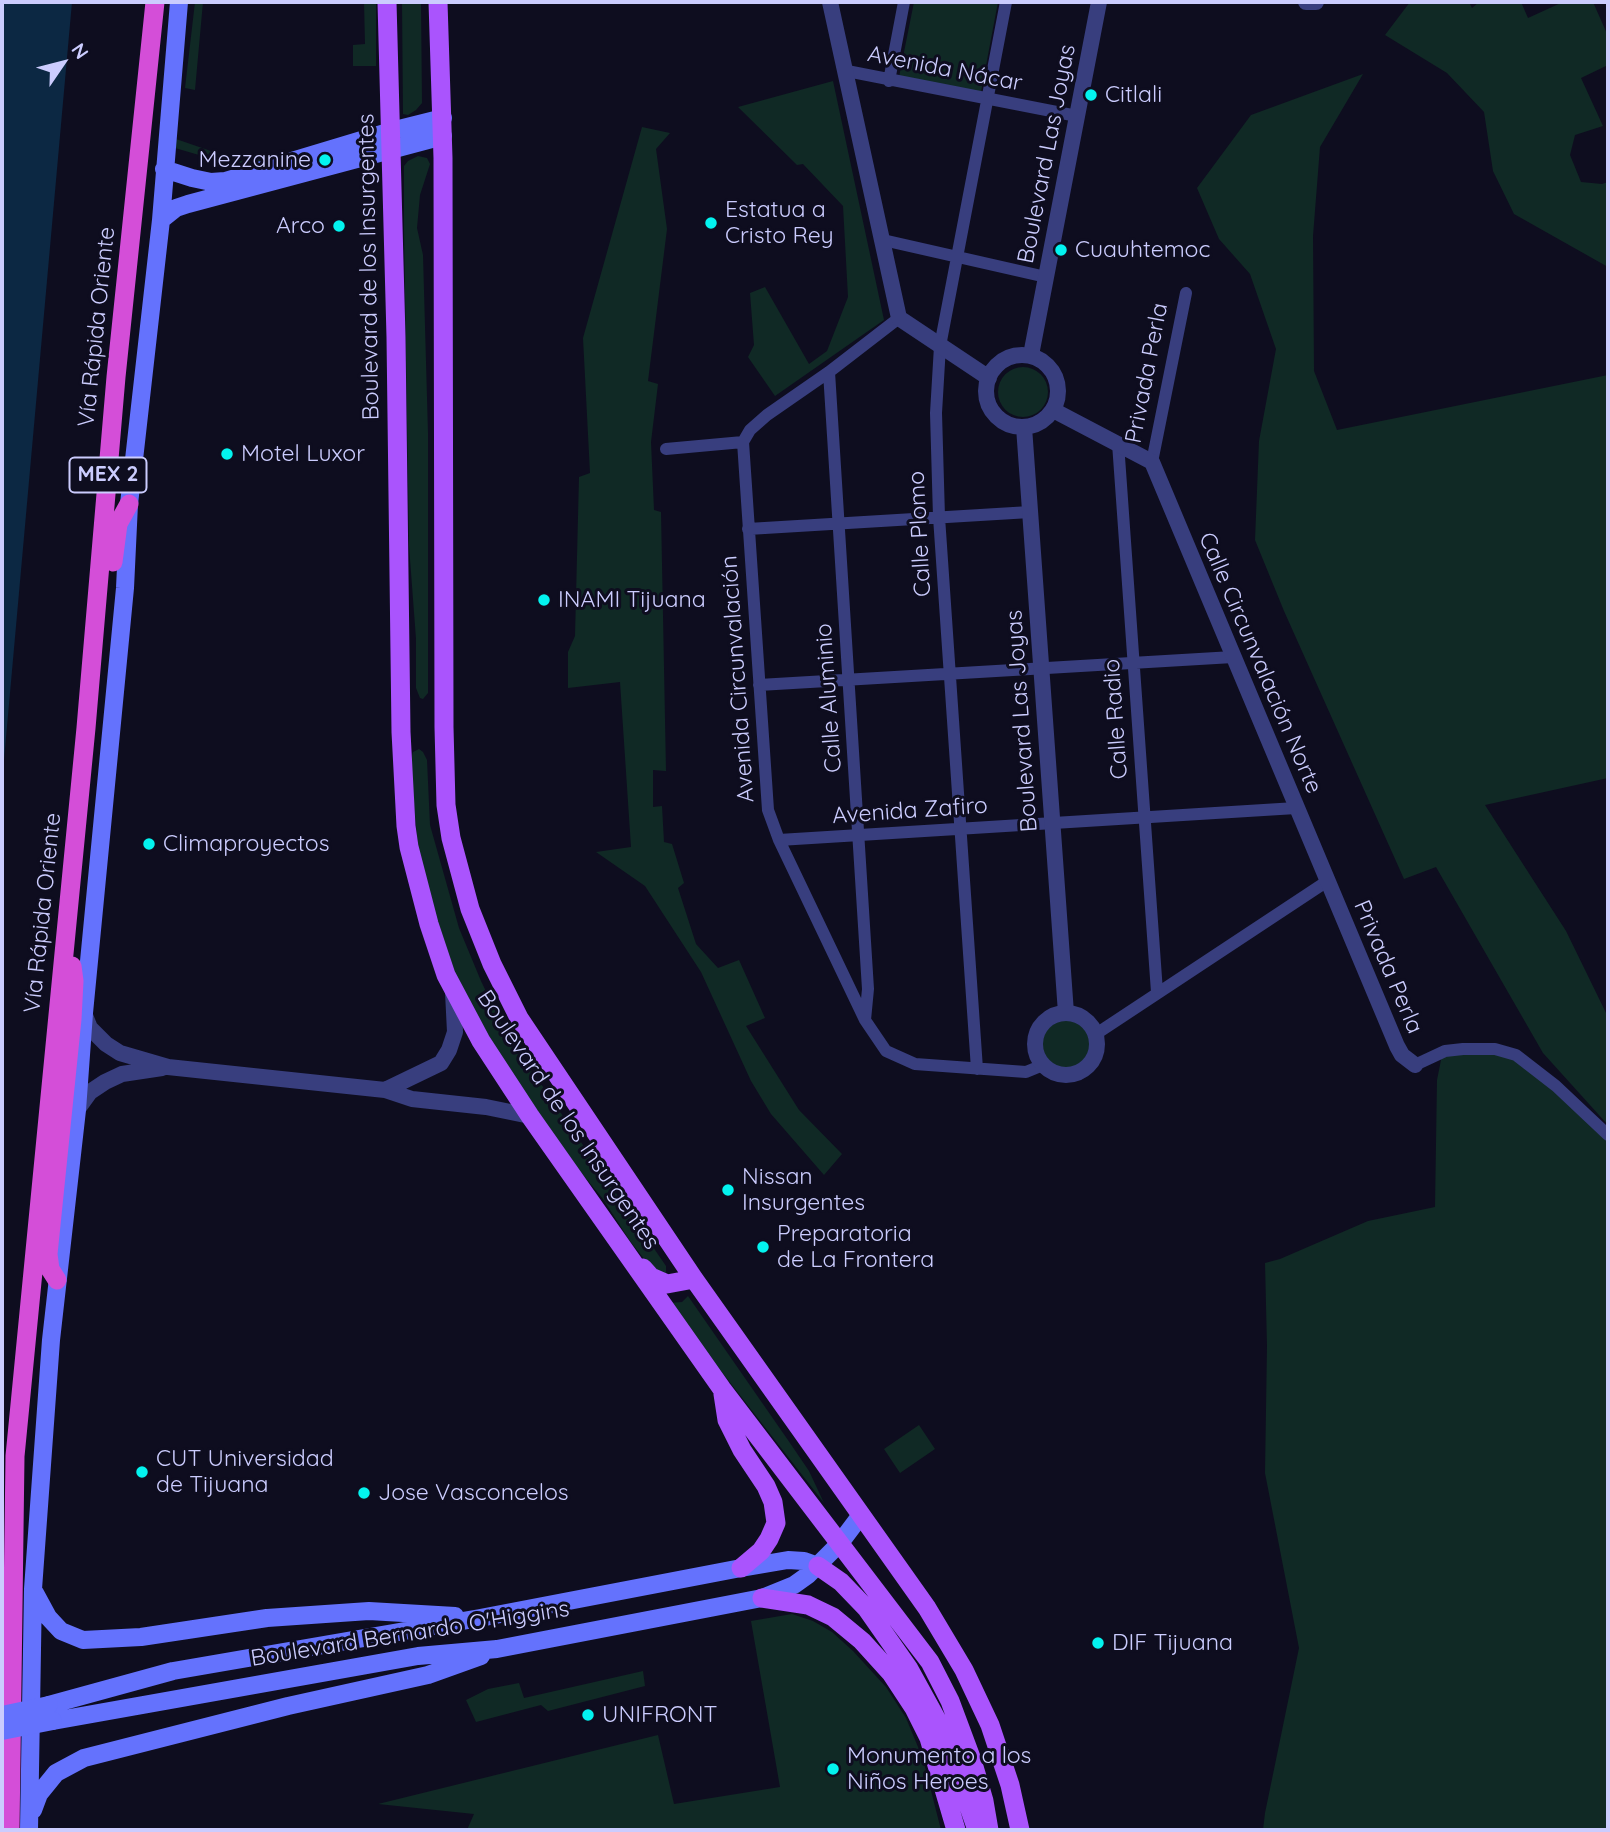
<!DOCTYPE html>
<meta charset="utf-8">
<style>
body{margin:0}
#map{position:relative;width:1610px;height:1832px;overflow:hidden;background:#0e0d1f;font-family:Quicksand,sans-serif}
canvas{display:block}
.frame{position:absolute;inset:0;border:4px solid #cbccfe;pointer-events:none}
.north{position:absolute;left:28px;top:28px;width:70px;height:70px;-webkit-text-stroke:5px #0e0d1f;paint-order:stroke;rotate:55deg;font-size:19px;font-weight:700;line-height:28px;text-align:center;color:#cbccfe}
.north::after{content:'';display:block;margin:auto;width:24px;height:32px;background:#cbccfe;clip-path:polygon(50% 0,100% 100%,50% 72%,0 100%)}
</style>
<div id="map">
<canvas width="1610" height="1832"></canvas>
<div class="frame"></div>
<div class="north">N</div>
</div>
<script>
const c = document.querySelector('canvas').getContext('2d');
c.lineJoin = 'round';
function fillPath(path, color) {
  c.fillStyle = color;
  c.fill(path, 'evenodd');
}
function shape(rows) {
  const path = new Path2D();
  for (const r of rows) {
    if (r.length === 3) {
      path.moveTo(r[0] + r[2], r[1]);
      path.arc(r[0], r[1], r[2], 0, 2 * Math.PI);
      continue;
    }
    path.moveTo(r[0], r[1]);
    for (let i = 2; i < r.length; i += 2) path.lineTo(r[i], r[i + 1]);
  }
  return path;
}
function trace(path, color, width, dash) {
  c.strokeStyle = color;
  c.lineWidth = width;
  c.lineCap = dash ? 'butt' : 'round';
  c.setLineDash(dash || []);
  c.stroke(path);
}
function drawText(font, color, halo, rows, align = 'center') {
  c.font = font + ' Quicksand,sans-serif';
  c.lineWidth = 6;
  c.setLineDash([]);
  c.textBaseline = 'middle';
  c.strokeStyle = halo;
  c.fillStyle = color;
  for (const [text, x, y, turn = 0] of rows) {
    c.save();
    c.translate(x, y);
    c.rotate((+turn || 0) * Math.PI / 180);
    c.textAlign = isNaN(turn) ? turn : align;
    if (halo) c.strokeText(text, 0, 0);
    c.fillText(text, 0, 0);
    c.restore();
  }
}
const green = shape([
 [195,2,203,2,195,90,185,88],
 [364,2,376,2,376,66,353,66,353,45,365,44],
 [402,2,421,2,422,103,416,110,408,115,403,114],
 [914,2,998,2,981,92,899,77],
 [1410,2,1469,2,1472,8,1479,2,1521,2,1528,18,1563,2,1593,2,1608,36,1608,65,1581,78,1603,126,1575,135,1570,155,1581,182,1602,184,1608,182,1608,267,1514,214,1493,171,1484,112,1447,73,1385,35],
 [1363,74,1320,147,1313,236,1314,371,1337,430,1608,375,1608,778,1485,805,1566,931,1608,1017,1608,1125,1543,1053,1436,867,1404,879,1284,611,1255,540,1259,441,1276,349,1250,274,1219,239,1197,188,1251,115],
 [833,81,884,320,775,396,748,357,754,345,750,293,765,287,809,364,827,351,848,297,843,206,803,164,797,165,738,107],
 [642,127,670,133,656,149,667,229,648,381,658,384,651,442,654,510,661,512,666,771,653,770,653,807,662,806,664,842,672,844,684,883,678,888,696,944,718,968,739,960,765,1018,746,1026,799,1110,842,1154,824,1175,771,1114,751,1081,701,972,645,886,596,852,631,847,620,682,568,688,568,652,575,636,579,477,590,473,583,338],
 [176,139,240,161,263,156,266,164,247,169,175,148],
 [418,156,427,158,430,164,420,195,417,228,423,255,428,433,428,693,423,699,420,698,416,688,416,639,409,546,404,231,404,166,408,161],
 [1023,392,25],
 [419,749,423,752,427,760,430,825,459,928,481,981,506,1033,666,1266,666,1273,664,1275,652,1269,630,1241,603,1199,579,1170,494,1050,457,979,439,935,418,847,410,762,413,752],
 [1067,1045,25],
 [1464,1051,1516,1057,1608,1139,1608,1830,1263,1830,1265,1813,1299,1648,1265,1473,1267,1346,1265,1263,1280,1259,1368,1221,1435,1207,1437,1080,1442,1055],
 [688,1296,790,1443,809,1471,824,1503,668,1303,682,1302],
 [919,1425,935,1449,900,1473,884,1449],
 [792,1614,813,1621,832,1632,853,1651,886,1687,906,1718,923,1759,941,1830,467,1830,474,1814,378,1804,658,1735,674,1804,780,1787,751,1621],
 [643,1671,645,1686,548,1711,541,1705,476,1722,466,1700,488,1689,519,1683,524,1698]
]);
const water = shape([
 [2,2,72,2,2,782]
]);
const minor = shape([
 [847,71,1077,116],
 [889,81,904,2],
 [883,240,1046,277],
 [899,318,829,372,767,415,750,430,743,442,768,810,779,840,865,1020,886,1051,915,1064,1026,1072,1043,1065],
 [829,372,868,989,865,1020],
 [1118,443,1157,992],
 [666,449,743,442],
 [1152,462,1186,293],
 [748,529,1030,512],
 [759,685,1233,657],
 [779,840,1296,808],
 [1096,1034,1326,882],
 [1415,1065,1445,1051,1463,1049,1495,1049,1516,1055,1556,1086,1608,1135],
 [977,1069,939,517,936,413,940,346,1006,2]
]);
const tertiary = shape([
 [830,2,899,318,989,378],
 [1306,2,1316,2],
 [1031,355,1099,2],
 [1022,391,36],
 [1053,410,1152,462,1397,1046,1402,1055,1415,1065],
 [1024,427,1066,1013],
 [1066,1044,31],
 [84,1013,90,1028,106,1044,120,1053,168,1067,385,1090,412,1099,486,1107,530,1116],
 [385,1090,441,1063,449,1050,455,1032,453,992],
 [77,1110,90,1092,105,1082,122,1074,162,1068]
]);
const secondary = shape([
 [164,169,192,178,211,182,225,181,391,131,443,118],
 [161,220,176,208,188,204,443,136],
 [35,1593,48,1617,61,1631,83,1640,141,1637,267,1618,369,1611,455,1616],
 [49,1705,173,1671,480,1618,741,1568,788,1560,804,1561,818,1566],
 [53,1721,418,1656,497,1649,762,1598,794,1585,808,1575,840,1543,861,1515],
 [33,1810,39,1794,56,1773,84,1758,288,1706,428,1675,481,1656],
 [29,1830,33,1589,51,1340,77,1110,84,1013,125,588,129,504,161,220,179,2]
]);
const primary = shape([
 [387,2,396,337,401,732,406,826,409,847,429,924,446,975,481,1041,530,1116,722,1389,930,1662,950,1701,972,1760,984,1801,989,1830],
 [438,2,443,158,444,727,446,805,451,838,470,909,492,964,519,1018,694,1279,927,1608,964,1670,990,1725,1010,1785,1020,1830],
 [643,1268,651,1277,667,1284,694,1279],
 [723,1394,727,1420,742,1450,766,1486,773,1502,776,1523,769,1539,761,1551,741,1568],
 [818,1566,841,1582,867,1609,909,1669,942,1729,977,1830],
 [762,1598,808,1605,833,1617,862,1641,891,1673,914,1708,929,1738,956,1830]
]);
const trunk = shape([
 [113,562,118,524,129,504],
 [57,1280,50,1269,48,1254,72,1019,74,981,72,966],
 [10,1830,15,1456,86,728,116,377,155,2]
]);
const secondaryBridge = shape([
 [2,1715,49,1705],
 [2,1731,53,1721]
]);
const markers = [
 [1091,95,7,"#03f3ef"],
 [325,160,7,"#03f3ef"],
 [711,223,7,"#03f3ef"],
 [339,226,7,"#03f3ef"],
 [1061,250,7,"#03f3ef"],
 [227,454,7,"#03f3ef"],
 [544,600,7,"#03f3ef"],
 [149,844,7,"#03f3ef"],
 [728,1190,7,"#03f3ef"],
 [763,1247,7,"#03f3ef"],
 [142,1472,7,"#03f3ef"],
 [364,1493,7,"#03f3ef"],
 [1098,1643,7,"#03f3ef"],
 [588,1715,7,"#03f3ef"],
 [833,1769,7,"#03f3ef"]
];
const shields = [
 [108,475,77]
];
const shieldNames = [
 ["MEX 2",108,475]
];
const streetNames = [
 ["Avenida Nácar",945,69,11],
 ["Boulevard Las Joyas",1047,154,-79],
 ["Boulevard de los Insurgentes",369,267,-91],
 ["Vía Rápida Oriente",97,327,-84],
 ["Privada Perla",1147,373,-79],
 ["Calle Plomo",920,534,-93],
 ["Calle Circunvalación Norte",1260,663,67],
 ["Avenida Circunvalación",738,679,-94],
 ["Calle Aluminio",829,698,-94],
 ["Calle Radio",1116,719,-94],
 ["Boulevard Las Joyas",1022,721,-94],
 ["Avenida Zafiro",910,811,-4],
 ["Vía Rápida Oriente",43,913,-84],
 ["Privada Perla",1388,967,67],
 ["Boulevard de los Insurgentes",568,1120,56],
 ["Boulevard Bernardo O'Higgins",410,1634,-9]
];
const poiNames = [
 ["Citlali",1105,95],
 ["Mezzanine",311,160,"right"],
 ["Estatua a",725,210],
 ["Cristo Rey",725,236],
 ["Arco",325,226,"right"],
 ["Cuauhtemoc",1075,250],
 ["Motel Luxor",241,454],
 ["INAMI Tijuana",558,600],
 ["Climaproyectos",163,844],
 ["Nissan",742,1177],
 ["Insurgentes",742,1203],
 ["Preparatoria",777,1234],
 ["de La Frontera",777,1260],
 ["CUT Universidad",156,1459],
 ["de Tijuana",156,1485],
 ["Jose Vasconcelos",378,1493],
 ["DIF Tijuana",1112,1643],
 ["UNIFRONT",602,1715],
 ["Monumento a los",847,1756],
 ["Niños Heroes",847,1782]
];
fillPath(green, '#102925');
fillPath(water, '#0c2843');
trace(minor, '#383e7e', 12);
trace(tertiary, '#383e7e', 16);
trace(secondary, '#6472fd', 18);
trace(primary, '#aa54fd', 19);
trace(trunk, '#d44ed8', 19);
trace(secondaryBridge, '#6472fd', 18);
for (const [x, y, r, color] of markers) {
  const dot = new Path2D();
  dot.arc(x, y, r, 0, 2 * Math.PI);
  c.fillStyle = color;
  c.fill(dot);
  trace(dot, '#0e0d1f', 2.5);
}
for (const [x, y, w] of shields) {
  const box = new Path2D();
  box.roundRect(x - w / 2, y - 17.5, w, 35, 5);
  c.fillStyle = '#0e0d1f';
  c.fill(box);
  trace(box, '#cbccfe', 2);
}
drawText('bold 21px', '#cbccfe', null, shieldNames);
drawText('23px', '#cbccfe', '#0e0d1f', streetNames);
drawText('23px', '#cbccfe', '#0e0d1f', poiNames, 'left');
</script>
